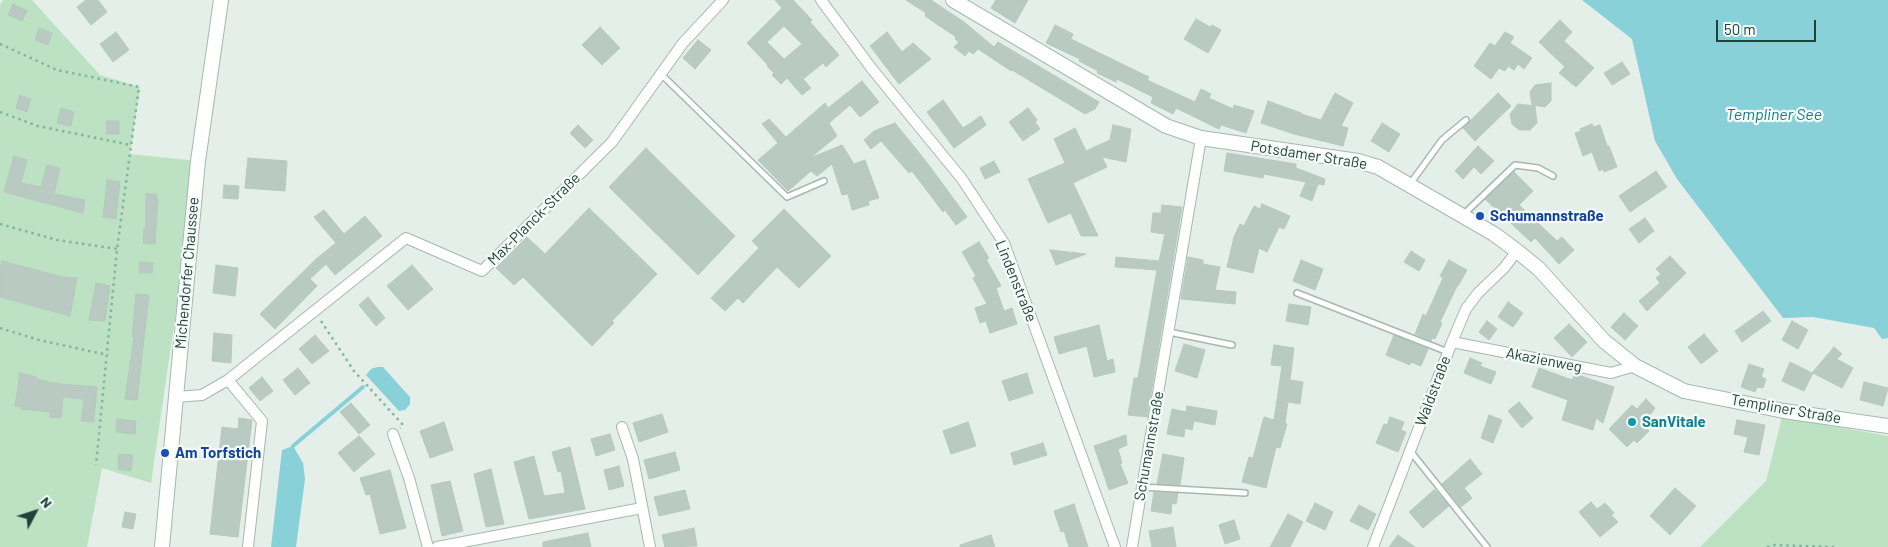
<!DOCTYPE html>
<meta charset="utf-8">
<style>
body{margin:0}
#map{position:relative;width:1888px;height:547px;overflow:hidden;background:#e4efe9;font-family:Barlow,sans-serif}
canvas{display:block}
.north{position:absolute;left:10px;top:487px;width:50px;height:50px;-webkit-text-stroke:4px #f5fbf8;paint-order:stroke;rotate:50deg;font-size:14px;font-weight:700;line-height:20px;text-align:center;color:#214337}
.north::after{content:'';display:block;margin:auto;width:18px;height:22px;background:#214337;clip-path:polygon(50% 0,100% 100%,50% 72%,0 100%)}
.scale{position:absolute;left:1716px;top:20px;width:100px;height:22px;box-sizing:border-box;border:2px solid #214337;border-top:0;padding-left:6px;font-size:15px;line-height:18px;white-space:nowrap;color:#214337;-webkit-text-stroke:4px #f5fbf8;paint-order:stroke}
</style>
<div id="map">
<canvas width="1888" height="547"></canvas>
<div class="north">N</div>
<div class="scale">50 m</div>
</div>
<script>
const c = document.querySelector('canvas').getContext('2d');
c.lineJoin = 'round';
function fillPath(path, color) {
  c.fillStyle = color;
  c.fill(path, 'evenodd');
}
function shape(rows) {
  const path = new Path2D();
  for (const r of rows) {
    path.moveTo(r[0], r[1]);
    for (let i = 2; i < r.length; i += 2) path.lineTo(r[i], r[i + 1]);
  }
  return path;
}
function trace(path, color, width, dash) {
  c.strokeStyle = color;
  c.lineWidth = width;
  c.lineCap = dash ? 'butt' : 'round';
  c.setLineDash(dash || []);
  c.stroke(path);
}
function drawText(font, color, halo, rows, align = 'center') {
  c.font = font + ' Barlow,sans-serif';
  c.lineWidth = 4.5;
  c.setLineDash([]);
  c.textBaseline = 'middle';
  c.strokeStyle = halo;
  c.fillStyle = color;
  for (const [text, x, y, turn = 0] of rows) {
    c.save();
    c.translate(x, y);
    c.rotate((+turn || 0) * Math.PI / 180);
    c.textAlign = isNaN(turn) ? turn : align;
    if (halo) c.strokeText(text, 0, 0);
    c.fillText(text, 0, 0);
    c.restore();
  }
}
const green = shape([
 [3,0,32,0,100,75,140,87,130,154,198,161,151,483,102,468,87,547,0,547,0,5],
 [1782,417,1888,436,1888,547,1700,547,1766,481]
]);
const water = shape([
 [1582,0,1888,0,1888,338,1882,339,1874,328,1813,317,1783,318,1677,179,1655,141,1632,39],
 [377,367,383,367,410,397,410,404,405,410,399,411,366,375,371,369],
 [293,446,303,463,305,479,296,547,271,547,282,450]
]);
const stream = shape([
 [293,446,363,387]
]);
const building = shape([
 [86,0,98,0,107,12,91,25,77,7,86,0],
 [775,0,793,0,812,20,810,22,839,55,826,67,823,63,803,79,811,88,802,95,787,78,781,84,772,75,774,73,767,66,768,65,747,43,782,8,775,0],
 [784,26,802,44,784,59,767,42,784,26],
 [906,0,931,0,964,22,994,47,998,42,1099,102,1095,109,1085,114,1012,70,1011,71,978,49,973,54,969,51,965,56,954,47,959,42,955,39,956,37,925,16,926,13,906,0],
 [996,0,1028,0,1015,23,991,8,996,0],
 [13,4,27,11,22,21,8,15,13,4],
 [1196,19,1210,27,1212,25,1221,30,1208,53,1184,39,1196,19],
 [1560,20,1572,32,1564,41,1594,68,1576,87,1559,73,1565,67,1539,42,1560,20],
 [1055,25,1073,34,1071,39,1124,65,1149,77,1147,80,1195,102,1201,89,1211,94,1209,98,1233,109,1234,105,1254,111,1246,133,1221,125,1219,129,1176,108,1173,114,1151,103,1153,97,1117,79,1116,82,1097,73,1098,71,1079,61,1080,59,1046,43,1055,25],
 [600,27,620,48,602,65,582,45,600,27],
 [39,28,52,33,48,45,35,40,39,28],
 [116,32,129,50,113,62,100,44,116,32],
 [887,32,902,52,913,43,931,59,899,84,870,46,887,32],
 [1505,32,1514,37,1510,43,1532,58,1524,69,1518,64,1514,70,1508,66,1505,71,1499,68,1491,79,1474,66,1490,43,1495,46,1505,32],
 [698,40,711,50,695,69,683,58,698,40],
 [1622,62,1630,74,1612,85,1604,73,1622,62],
 [862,81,879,102,860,117,850,105,829,123,837,136,810,158,842,145,854,164,865,160,879,198,868,201,869,205,852,210,848,194,842,195,832,164,817,176,811,171,788,191,758,160,778,143,762,124,769,119,786,137,825,103,828,108,862,81],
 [1551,83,1551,101,1545,107,1532,105,1530,92,1535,85,1551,83],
 [1335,93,1353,103,1341,126,1348,128,1343,146,1294,134,1261,123,1268,101,1301,113,1301,114,1321,120,1335,93],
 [1498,93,1511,106,1475,141,1463,128,1498,93],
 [20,95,31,99,27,112,16,108,20,95],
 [943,100,963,128,981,116,986,125,954,148,927,112,943,100],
 [1518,104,1535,106,1537,123,1530,130,1519,130,1512,124,1510,114,1518,104],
 [61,108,74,112,71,126,57,123,61,108],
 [1028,108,1037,120,1035,122,1040,129,1023,141,1009,122,1028,108],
 [107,121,119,121,119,134,106,134,107,121],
 [895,123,925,160,967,217,956,225,945,210,943,212,912,171,909,173,881,141,871,149,864,140,874,131,895,123],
 [1382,123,1400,134,1389,152,1371,141,1382,123],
 [1592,124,1593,127,1600,125,1607,146,1609,146,1617,167,1604,172,1603,169,1599,171,1592,152,1583,156,1575,133,1581,131,1580,129,1592,124],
 [578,125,593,140,585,148,570,133,578,125],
 [1113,125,1131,129,1126,162,1102,157,1107,167,1073,183,1098,236,1081,236,1071,213,1048,223,1028,179,1065,163,1054,139,1075,128,1086,151,1110,140,1113,125],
 [1478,146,1494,161,1481,174,1474,167,1463,179,1455,171,1478,146],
 [646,148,735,236,698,275,609,187,646,148],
 [1227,153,1296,164,1296,168,1325,179,1324,185,1318,184,1312,201,1300,196,1306,182,1264,174,1263,178,1224,171,1227,153],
 [14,156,27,160,21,183,41,187,47,165,60,168,54,194,85,200,83,213,4,192,14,156],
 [248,158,287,161,285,191,245,188,248,158],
 [994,161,1000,172,985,179,980,168,994,161],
 [1656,171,1667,187,1630,212,1619,196,1656,171],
 [1514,172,1533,191,1519,205,1557,241,1562,237,1574,250,1559,264,1535,238,1531,242,1485,199,1514,172],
 [107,180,120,182,116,219,103,217,107,180],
 [224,185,239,186,238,199,223,198,224,185],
 [146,194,157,194,157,199,158,199,155,244,143,243,144,228,146,229,146,194],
 [1262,204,1290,216,1284,229,1279,227,1267,252,1259,248,1253,273,1227,267,1234,237,1240,224,1244,226,1254,206,1260,209,1262,204],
 [1162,205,1182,207,1147,417,1128,415,1134,378,1138,378,1157,270,1115,267,1116,257,1159,261,1165,234,1151,232,1153,213,1161,213,1162,205],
 [589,208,657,274,612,321,614,323,592,346,523,277,514,285,496,268,527,237,545,254,589,208],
 [784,209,831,256,799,288,777,267,743,303,738,298,725,311,711,298,759,248,752,241,784,209],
 [324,210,344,234,365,216,382,236,335,275,326,264,310,279,317,286,275,329,260,314,316,259,336,243,314,217,324,210],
 [1645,218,1654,231,1639,243,1629,229,1645,218],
 [979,242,989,258,986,259,1001,286,996,288,1004,311,1012,308,1017,324,990,333,986,321,980,323,975,308,987,304,973,278,976,276,962,252,979,242],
 [1050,250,1086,254,1056,265,1050,250],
 [1411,251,1425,260,1419,271,1404,262,1411,251],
 [1670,256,1686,273,1647,311,1639,301,1660,283,1656,278,1661,274,1656,269,1670,256],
 [1188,257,1203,260,1203,264,1220,267,1215,290,1236,292,1235,304,1181,299,1188,257],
 [1301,260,1323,269,1315,290,1293,281,1301,260],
 [1449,260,1467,270,1458,286,1457,286,1440,322,1442,323,1435,339,1432,338,1431,341,1415,334,1423,314,1426,316,1443,278,1440,276,1449,260],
 [2,261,63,277,77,278,70,316,0,297,0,268,2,261],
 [140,262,153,263,152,273,139,273,140,262],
 [216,265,238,268,235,296,213,293,216,265],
 [412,265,433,289,408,310,387,286,412,265],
 [96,283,110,286,105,321,89,320,96,283],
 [136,294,149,295,137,400,125,399,134,337,132,337,136,294],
 [368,297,385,318,376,326,359,305,368,297],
 [1508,302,1523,313,1513,327,1498,317,1508,302],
 [1289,304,1311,307,1308,325,1286,321,1289,304],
 [1763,311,1771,321,1742,342,1735,331,1763,311],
 [1624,313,1638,326,1625,340,1611,327,1624,313],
 [1487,321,1497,329,1489,340,1479,332,1487,321],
 [1792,321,1808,330,1798,349,1782,340,1792,321],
 [1569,324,1587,342,1572,357,1554,338,1569,324],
 [1099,325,1107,361,1113,359,1115,372,1094,377,1087,346,1059,354,1054,337,1099,325],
 [214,333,232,335,231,363,212,361,214,333],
 [1704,334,1718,351,1701,364,1688,347,1704,334],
 [315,335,329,351,312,364,299,349,315,335],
 [1394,335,1428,349,1421,366,1411,362,1410,365,1386,355,1394,335],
 [1184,344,1205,350,1197,378,1175,371,1184,344],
 [1274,345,1294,348,1290,380,1303,382,1300,404,1288,402,1285,423,1287,424,1280,448,1276,447,1266,488,1242,482,1249,457,1253,458,1264,417,1274,420,1282,366,1271,365,1274,345],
 [1834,347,1842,354,1837,359,1853,368,1842,388,1813,373,1804,391,1782,381,1790,362,1812,373,1834,347],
 [1470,358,1482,363,1480,366,1496,372,1491,384,1464,373,1470,358],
 [1749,364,1764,369,1761,377,1766,379,1763,388,1757,387,1755,392,1741,387,1749,364],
 [298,368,310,383,295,395,283,380,298,368],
 [1539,368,1572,380,1575,374,1614,387,1603,423,1596,418,1593,430,1562,420,1568,400,1532,387,1539,368],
 [20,373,36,377,36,379,60,384,97,387,94,422,81,421,84,399,63,397,61,418,50,417,50,412,21,409,21,407,15,406,20,373],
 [1027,373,1033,393,1009,401,1002,381,1027,373],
 [262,377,273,391,260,401,249,388,262,377],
 [1864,382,1888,388,1883,406,1860,400,1864,382],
 [1646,399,1655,408,1649,416,1652,418,1644,426,1649,431,1637,443,1634,440,1627,447,1609,429,1632,405,1637,409,1646,399],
 [1519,402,1533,418,1522,428,1508,411,1519,402],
 [351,403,370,425,359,434,340,412,351,403],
 [1187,406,1217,411,1215,425,1194,421,1192,430,1185,428,1184,437,1167,434,1172,409,1186,412,1187,406],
 [662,414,668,432,639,442,633,423,662,414],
 [1489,415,1502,420,1493,443,1481,438,1489,415],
 [1390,417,1404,422,1401,430,1406,432,1398,452,1376,443,1384,424,1387,425,1390,417],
 [239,418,252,420,238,537,210,534,222,427,238,429,239,418],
 [117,419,136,421,135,434,116,432,117,419],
 [1737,420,1765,425,1759,455,1744,452,1748,437,1734,434,1737,420],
 [444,422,453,450,430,458,420,431,444,422],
 [968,422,976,446,951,454,943,431,968,422],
 [610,434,615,450,596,456,591,439,610,434],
 [1126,435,1127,445,1118,449,1122,463,1120,464,1128,483,1109,490,1094,446,1126,435],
 [359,436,375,454,354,472,338,453,359,436],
 [1043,443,1047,455,1014,465,1011,453,1043,443],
 [570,447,585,509,529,519,514,462,534,456,544,496,565,493,561,471,558,472,552,452,570,447],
 [675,452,680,470,649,479,644,460,675,452],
 [119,454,133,455,131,471,118,469,119,454],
 [1163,454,1184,458,1180,485,1157,484,1163,454],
 [1470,459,1482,474,1464,488,1472,498,1461,507,1442,484,1470,459],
 [619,466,624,486,609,490,604,470,619,466],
 [491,469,504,524,486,527,474,474,491,469],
 [390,470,406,528,380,534,370,494,366,495,360,478,390,470],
 [450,481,463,531,442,536,431,485,450,481],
 [1675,488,1696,506,1670,535,1650,516,1675,488],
 [685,490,690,509,659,516,654,497,685,490],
 [1434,490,1435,490,1449,506,1423,528,1409,512,1434,490],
 [1154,492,1178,493,1176,504,1172,503,1171,514,1151,511,1154,492],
 [1591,502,1597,509,1605,503,1614,513,1611,515,1618,522,1600,537,1579,512,1591,502],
 [1315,503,1333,512,1325,530,1306,521,1315,503],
 [1074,504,1088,547,1069,547,1064,531,1061,532,1054,511,1074,504],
 [1359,505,1376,514,1368,530,1350,521,1359,505],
 [125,512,136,514,133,529,122,527,125,512],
 [1288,514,1303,522,1290,547,1270,547,1288,514],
 [1234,520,1240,539,1225,544,1219,525,1234,520],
 [1173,527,1176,547,1152,547,1149,531,1173,527],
 [694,528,697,546,665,547,662,535,694,528],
 [588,533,591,547,543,547,543,542,588,533],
 [991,535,995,547,960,547,960,545,991,535],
 [1398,535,1415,547,1389,547,1398,535]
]);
const path = shape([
 [0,44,57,70,139,87,117,249,96,465],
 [0,112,38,126,131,145],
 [0,224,57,240,117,249],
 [321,321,354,371,403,425,400,428],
 [0,328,39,340,108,355],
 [1767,547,1775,545,1834,547]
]);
const service = shape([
 [661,74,787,197,824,181],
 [1410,184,1442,140,1466,120],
 [1463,215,1515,165,1538,168,1553,176],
 [1297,293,1448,352],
 [1169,332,1232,345],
 [1411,452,1487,547],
 [1142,487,1245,493]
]);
const minor = shape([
 [821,0,872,69,962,179,1004,243,1115,547],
 [1452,342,1611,373,1635,366],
 [228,380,262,421,248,547],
 [176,397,202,395,228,380,406,238,482,271,612,142,683,43,723,0],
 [622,427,633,459,650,547],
 [393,434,409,478,428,547],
 [437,547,642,508],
 [1132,547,1201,138],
 [1373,547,1452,342,1466,309,1478,293,1504,268,1517,251]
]);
const tertiary = shape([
 [953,0,1166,126,1201,138,1358,161,1378,167,1494,234,1517,251,1539,269,1604,341,1635,366,1684,391,1784,411,1888,426],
 [162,547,198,161,221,0]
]);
const markers = [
 [1480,216,5,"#1a4fb4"],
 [1632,422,5,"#0f9aa8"],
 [165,453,5,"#1a4fb4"]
];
const streetNames = [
 ["Potsdamer Straße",1309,155,9],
 ["Max-Planck-Straße",534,219,-45],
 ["Michendorfer Chaussee",187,273,-85],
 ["Lindenstraße",1016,281,68],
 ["Akazienweg",1544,360,11],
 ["Waldstraße",1433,391,-69],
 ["Templiner Straße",1786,409,10],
 ["Schumannstraße",1149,446,-80]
];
const transitNames = [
 ["Schumannstraße",1490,216],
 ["Am Torfstich",175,453]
];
const cultureNames = [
 ["SanVitale",1642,422]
];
const waterNames = [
 ["Templiner See",1774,115]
];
fillPath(green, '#bce2c3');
fillPath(water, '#88d1d8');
trace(stream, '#88d1d8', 4);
fillPath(building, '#b9cac2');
trace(building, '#b6c9c0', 1);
trace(service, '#a6b8b0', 8);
trace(minor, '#a6b8b0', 12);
trace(tertiary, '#a6b8b0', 16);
trace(path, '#82b5a1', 2.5, [2.5, 4]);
trace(service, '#fff', 5);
trace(minor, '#fff', 10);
trace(tertiary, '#fff', 14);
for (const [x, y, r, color] of markers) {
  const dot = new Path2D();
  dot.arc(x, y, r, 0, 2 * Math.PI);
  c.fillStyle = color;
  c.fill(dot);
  trace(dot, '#f5fbf8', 2);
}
drawText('15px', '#214337', '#f5fbf8', streetNames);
drawText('bold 15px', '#164399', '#f5fbf8', transitNames, 'left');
drawText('bold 15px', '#0d838f', '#f5fbf8', cultureNames, 'left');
drawText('italic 16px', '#157a85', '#f5fbf8', waterNames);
</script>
